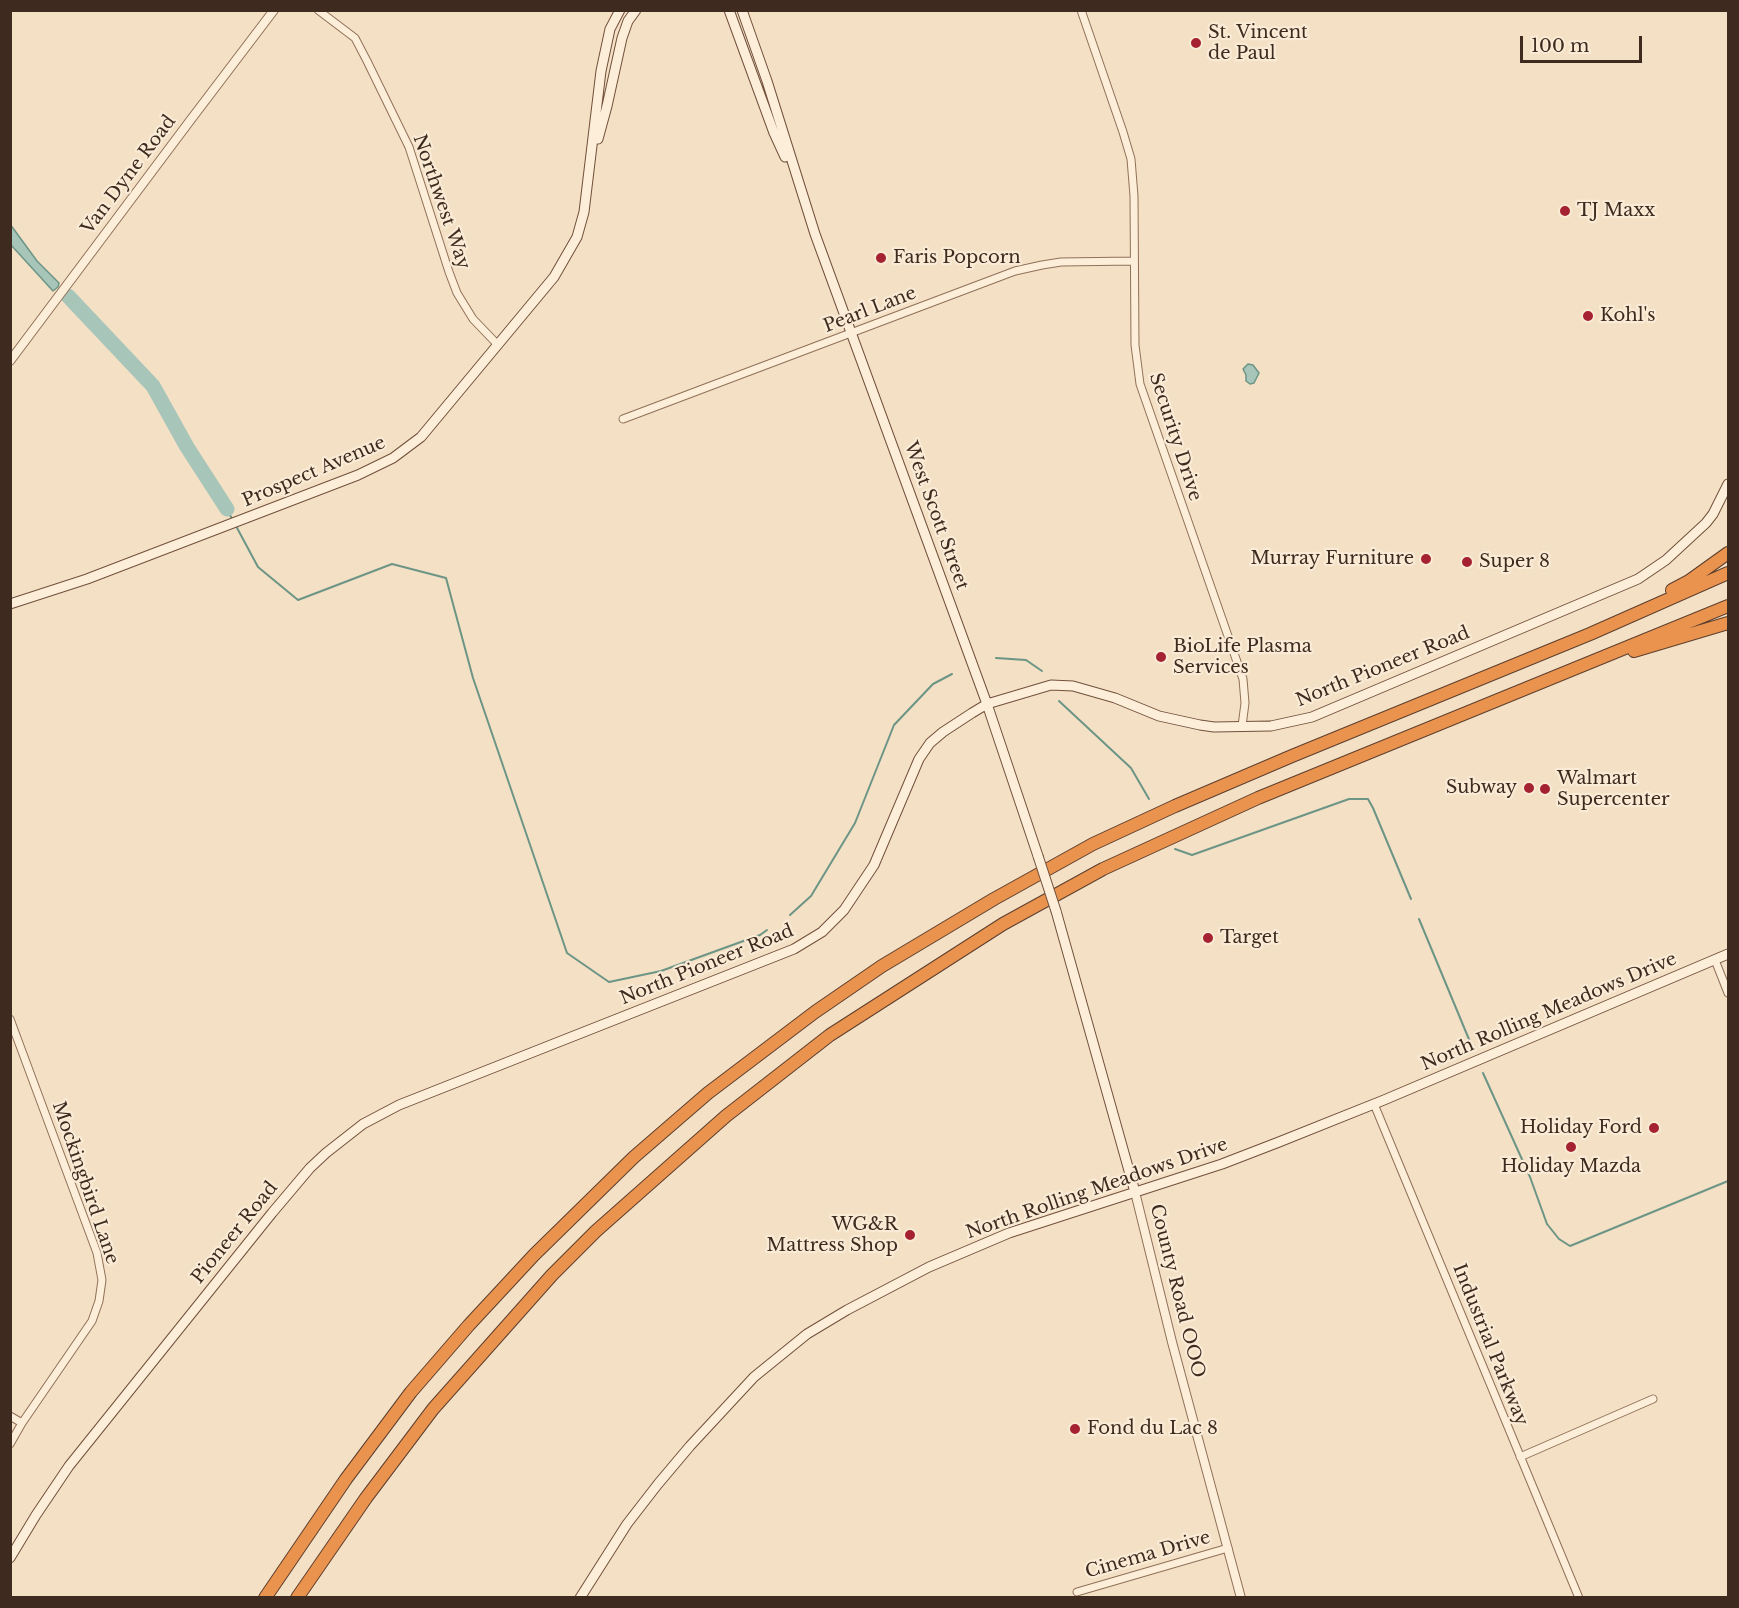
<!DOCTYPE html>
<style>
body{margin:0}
#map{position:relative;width:1739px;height:1608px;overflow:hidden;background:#f3e0c5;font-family:"Libre Baskerville",serif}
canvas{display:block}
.frame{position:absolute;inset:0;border:12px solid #3e2a1e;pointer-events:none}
.scale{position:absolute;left:1520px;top:36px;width:122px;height:27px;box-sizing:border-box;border:3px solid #3e2a1e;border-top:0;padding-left:8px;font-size:18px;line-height:21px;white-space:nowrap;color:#3e2a1e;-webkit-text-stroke:4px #f9ebd5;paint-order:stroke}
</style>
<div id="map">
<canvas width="1739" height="1608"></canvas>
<div class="frame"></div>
<div class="scale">100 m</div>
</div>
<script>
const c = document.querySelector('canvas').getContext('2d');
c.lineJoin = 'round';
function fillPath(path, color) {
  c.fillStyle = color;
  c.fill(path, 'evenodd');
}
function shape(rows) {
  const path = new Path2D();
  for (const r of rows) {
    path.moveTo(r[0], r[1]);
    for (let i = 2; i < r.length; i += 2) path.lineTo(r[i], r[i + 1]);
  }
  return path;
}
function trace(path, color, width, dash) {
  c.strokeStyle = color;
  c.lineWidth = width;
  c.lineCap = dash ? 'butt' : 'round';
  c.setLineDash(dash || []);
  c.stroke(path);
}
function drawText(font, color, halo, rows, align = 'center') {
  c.font = font + ' "Libre Baskerville",serif';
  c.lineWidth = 4.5;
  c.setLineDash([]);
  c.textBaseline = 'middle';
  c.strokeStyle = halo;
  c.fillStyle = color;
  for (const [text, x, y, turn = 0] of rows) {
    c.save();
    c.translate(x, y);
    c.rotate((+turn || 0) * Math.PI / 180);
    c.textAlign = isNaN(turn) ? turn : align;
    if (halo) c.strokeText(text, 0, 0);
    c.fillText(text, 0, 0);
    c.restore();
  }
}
const water = shape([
 [10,224,37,261,59,283,58,287,53,291,11,245,10,224],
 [1248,364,1253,365,1259,373,1254,383,1250,384,1246,381,1246,375,1243,369,1248,364]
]);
const stream = shape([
 [227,509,233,521],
 [236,526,258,567,298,600,392,564,446,578,473,678,567,953,609,982,661,971,760,935,767,930],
 [996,658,1026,660,1042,671],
 [1059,701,1131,768,1149,799],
 [1175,849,1192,855,1349,799,1368,799,1373,808,1411,899],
 [790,915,811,896,855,823,894,725,933,684,952,674],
 [1419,919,1473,1049],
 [1483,1073,1530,1177,1547,1224,1559,1239,1570,1246,1728,1181]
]);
const river = shape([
 [68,296,153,386,187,447,227,509]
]);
const minor = shape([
 [318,10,355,38,367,61,409,147,449,272,457,293,473,319,497,344],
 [1081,10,1123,132,1131,159,1134,196,1135,345,1140,384,1243,679,1245,703,1242,726],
 [623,419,1015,271,1042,265,1061,262,1134,261],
 [1715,960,1728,993],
 [10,1019,97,1253,102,1280,99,1301,92,1321,22,1423,10,1444],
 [1374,1104,1579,1598],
 [10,1416,22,1423],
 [1520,1457,1653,1399],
 [1077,1592,1228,1548]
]);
const tertiary = shape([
 [10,361,189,122,274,10],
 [1135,1192,1172,1342,1241,1598]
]);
const secondary = shape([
 [729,10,774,133,785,157],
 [742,10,767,81,815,234,987,704,1038,856],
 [598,139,607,106,622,38,628,21,636,10],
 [10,604,87,579,358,475,393,458,421,437,554,277,577,237,584,212,601,71,610,29,620,10],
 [1056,911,1135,1192],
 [10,1558,36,1515,69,1466,272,1213,310,1168,326,1153,363,1124,399,1105,794,949,822,932,844,910,874,865,919,759,930,743,943,732,972,713,987,704,1051,685,1073,686,1115,698,1159,716,1200,725,1214,727,1271,726,1312,717,1638,579,1666,560,1706,523,1713,514,1728,484],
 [580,1598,627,1524,658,1484,690,1446,754,1377,807,1334,847,1310,929,1267,1009,1233,1222,1164,1279,1142,1384,1100,1728,954]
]);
const motorway = shape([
 [1672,590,1689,581,1728,553],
 [1634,651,1728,623],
 [265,1598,346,1479,411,1392,469,1325,534,1255,634,1157,708,1093,815,1012,882,966,994,899,1093,844,1175,806,1292,756,1590,634,1728,573],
 [297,1598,366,1498,433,1409,552,1275,596,1231,726,1116,830,1035,1003,924,1103,869,1258,798,1728,606]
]);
const secondaryBridge = shape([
 [1038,856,1056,911]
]);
const markers = [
 [1196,43,6,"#a52232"],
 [1565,211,6,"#a52232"],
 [881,258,6,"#a52232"],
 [1588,316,6,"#a52232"],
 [1426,559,6,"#a52232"],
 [1467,562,6,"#a52232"],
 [1161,657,6,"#a52232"],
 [1529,788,6,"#a52232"],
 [1545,789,6,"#a52232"],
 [1208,938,6,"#a52232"],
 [1654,1128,6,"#a52232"],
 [1571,1147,6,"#a52232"],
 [910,1235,6,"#a52232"],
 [1075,1429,6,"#a52232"]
];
const poiNames = [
 ["St. Vincent",1208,33],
 ["de Paul",1208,54],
 ["TJ Maxx",1577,211],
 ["Faris Popcorn",893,258],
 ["Kohl's",1600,316],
 ["Murray Furniture",1414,559,"right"],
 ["Super 8",1479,562],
 ["BioLife Plasma",1173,647],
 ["Services",1173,668],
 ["Walmart",1557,779],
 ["Supercenter",1557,800],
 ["Subway",1517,788,"right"],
 ["Target",1220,938],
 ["Holiday Ford",1642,1128,"right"],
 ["Holiday Mazda",1571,1167,"center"],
 ["WG&R",898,1225,"right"],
 ["Mattress Shop",898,1246,"right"],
 ["Fond du Lac 8",1087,1429]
];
const streetNames = [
 ["Van Dyne Road",129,175,-53],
 ["Northwest Way",441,202,71],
 ["Pearl Lane",870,310,-21],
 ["Security Drive",1175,437,72],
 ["Prospect Avenue",314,472,-23],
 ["West Scott Street",936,516,70],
 ["North Pioneer Road",1383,667,-22],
 ["North Pioneer Road",707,965,-22],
 ["North Rolling Meadows Drive",1549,1012,-23],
 ["Mockingbird Lane",85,1183,71],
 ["North Rolling Meadows Drive",1097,1189,-19],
 ["Pioneer Road",235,1233,-51],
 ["County Road OOO",1177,1291,76],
 ["Industrial Parkway",1490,1345,68],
 ["Cinema Drive",1148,1555,-16]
];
fillPath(water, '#a7c6b9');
trace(water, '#6c9586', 1.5);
trace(stream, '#6c9586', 2);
trace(river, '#a7c6b9', 15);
trace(minor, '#907058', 9);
trace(tertiary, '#907058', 10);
trace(secondary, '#72503b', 11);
trace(motorway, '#5d3e2d', 14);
trace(minor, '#fceed9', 7);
trace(tertiary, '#fceed9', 8);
trace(secondary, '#fceed9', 9);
trace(motorway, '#e9934e', 12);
trace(secondaryBridge, '#72503b', 11, []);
trace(secondaryBridge, '#fceed9', 9);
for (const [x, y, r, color] of markers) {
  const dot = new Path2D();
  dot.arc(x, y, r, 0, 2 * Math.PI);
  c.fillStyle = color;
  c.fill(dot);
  trace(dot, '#f9ebd5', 2);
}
drawText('18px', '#3e2a1e', '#f9ebd5', poiNames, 'left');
drawText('18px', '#3e2a1e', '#f9ebd5', streetNames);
</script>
